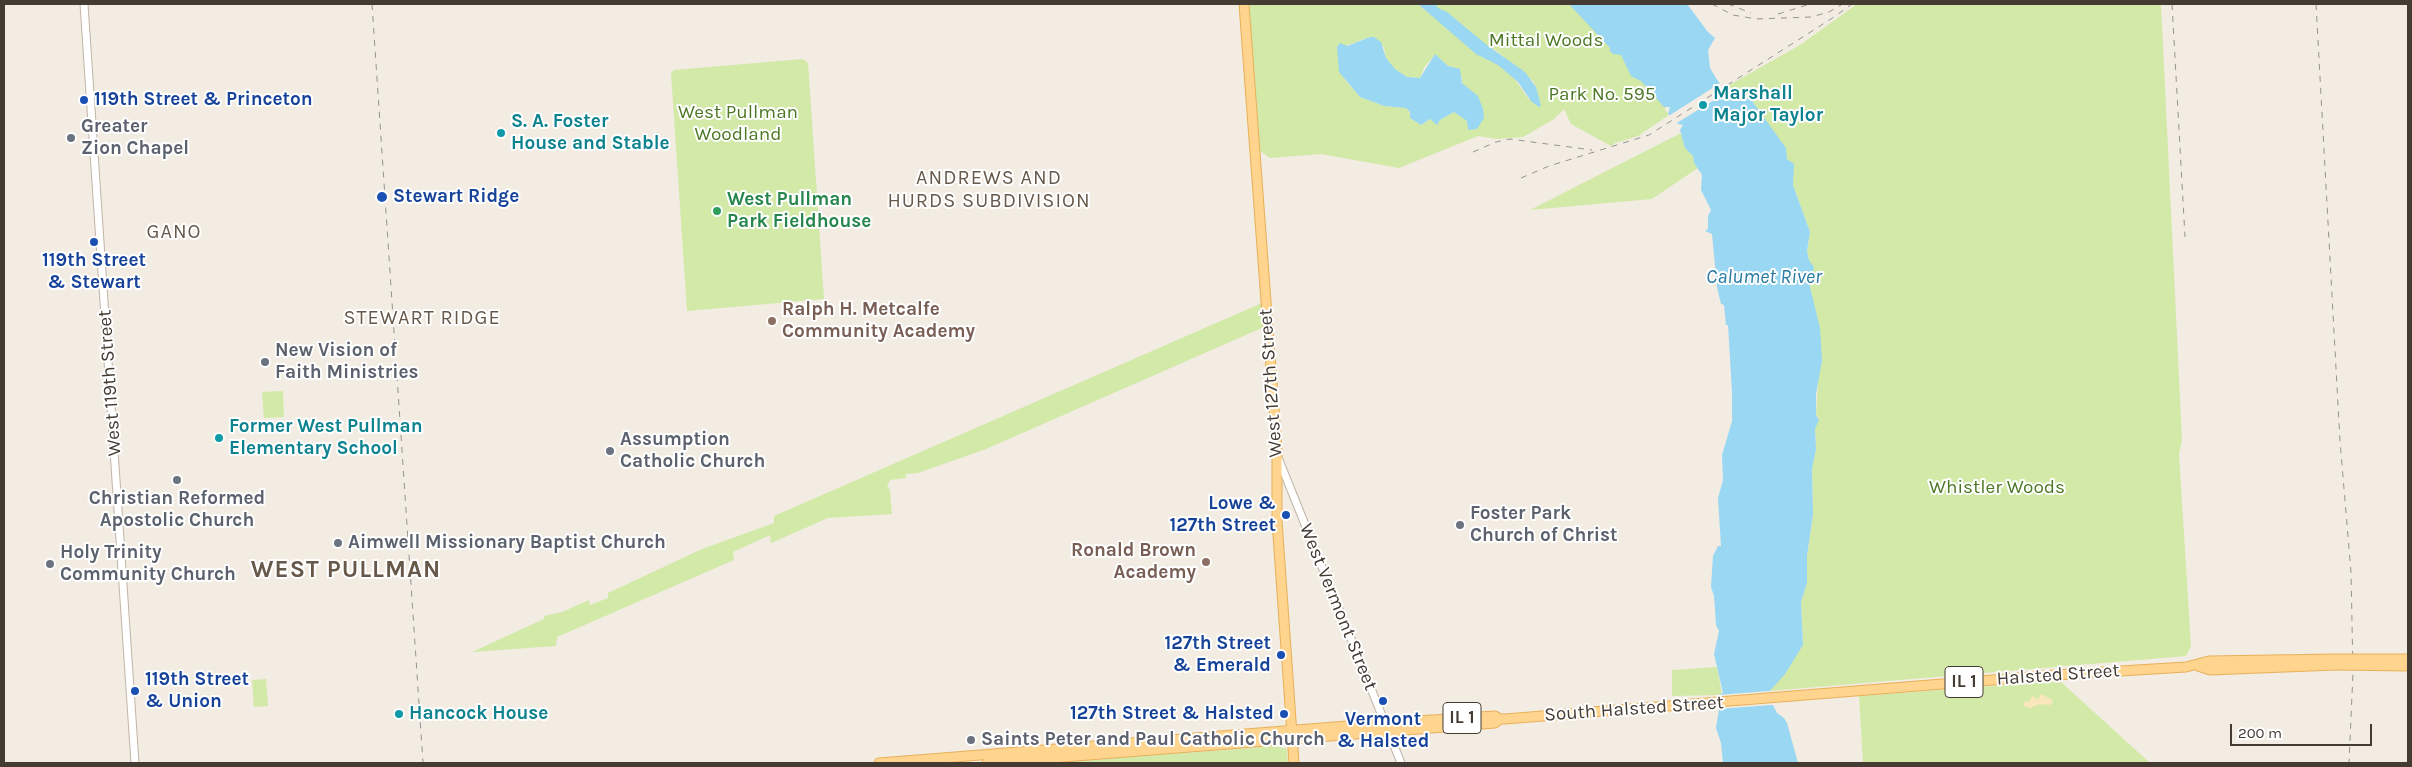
<!DOCTYPE html>
<style>
body{margin:0}
#map{position:relative;width:2412px;height:767px;overflow:hidden;background:#f2ece2;font-family:Karla,sans-serif}
canvas{display:block}
.frame{position:absolute;inset:0;border:5px solid #443b33;pointer-events:none}
.scale{position:absolute;left:2230px;top:724px;width:142px;height:22px;box-sizing:border-box;border:2px solid #443b33;border-top:0;padding-left:6px;font-size:15px;line-height:18px;white-space:nowrap;color:#443b33;-webkit-text-stroke:4px #fff;paint-order:stroke}
</style>
<div id="map">
<canvas width="2412" height="767"></canvas>
<div class="frame"></div>
<div class="scale">200 m</div>
</div>
<script>
const c = document.querySelector('canvas').getContext('2d');
c.lineJoin = 'round';
function fillPath(path, color) {
  c.fillStyle = color;
  c.fill(path, 'evenodd');
}
function shape(rows) {
  const path = new Path2D();
  for (const r of rows) {
    path.moveTo(r[0], r[1]);
    for (let i = 2; i < r.length; i += 2) path.lineTo(r[i], r[i + 1]);
  }
  return path;
}
function trace(path, color, width, dash) {
  c.strokeStyle = color;
  c.lineWidth = width;
  c.lineCap = dash ? 'butt' : 'round';
  c.setLineDash(dash || []);
  c.stroke(path);
}
function drawText(font, color, halo, rows, align = 'center') {
  c.font = font + ' Karla,sans-serif';
  c.lineWidth = 4;
  c.setLineDash([]);
  c.textBaseline = 'middle';
  c.strokeStyle = halo;
  c.fillStyle = color;
  for (const [text, x, y, turn = 0] of rows) {
    c.save();
    c.translate(x, y);
    c.rotate((+turn || 0) * Math.PI / 180);
    c.textAlign = isNaN(turn) ? turn : align;
    if (halo) c.strokeText(text, 0, 0);
    c.fillText(text, 0, 0);
    c.restore();
  }
}
const green = shape([
 [1249,4,1418,4,1438,20,1435,4,1579,4,1665,107,1665,110,1669,115,1638,136,1615,143,1611,146,1571,124,1564,109,1554,119,1523,137,1497,139,1478,136,1399,168,1321,154,1270,158,1260,151],
 [1370,37,1374,37,1384,47,1386,58,1394,69,1407,77,1420,78,1425,66,1435,55,1448,66,1454,68,1461,75,1472,130,1465,119,1454,112,1440,120,1437,124,1430,119,1422,125,1411,119,1409,110,1406,108,1384,106,1360,97,1346,81,1338,53,1345,46],
 [1493,48,1533,81,1536,87,1539,107,1528,98],
 [1857,4,2161,4,2182,440,2179,454,2191,646,2186,656,1769,691,1803,644,1801,602,1807,583,1807,556,1813,514,1812,469,1816,449,1815,429,1818,417,1816,415,1818,382,1815,313,1810,287,1813,279,1807,251,1810,232,1793,185,1793,164,1787,159,1779,141,1752,101,1745,97,1731,98,1724,88,1800,45],
 [803,59,808,63,824,299,687,311,671,73,674,70],
 [1681,133,1685,148,1693,156,1694,163,1698,168,1652,199,1530,210],
 [1262,303,1264,327,986,449,918,473,905,474,907,478,890,480,887,486,890,490,892,514,828,518,771,543,770,535,733,552,734,560,557,637,556,646,472,652,544,619,544,616,562,612,589,600,590,605,608,598,608,593,702,549,774,523,774,516],
 [283,391,284,417,264,418,262,392],
 [1717,667,1722,695,1672,696,1672,670],
 [266,679,268,706,254,707,252,680],
 [2060,681,2150,763,1863,763,1859,696],
 [1277,746,1287,749,1288,763,1051,763]
]);
const sand = shape([
 [2041,694,2051,699,2053,703,2050,705,2040,704,2030,708,2024,706,2024,702,2030,701,2032,696,2038,699]
]);
const water = shape([
 [1418,4,1435,4,1438,8,1447,12,1488,46,1525,72,1536,87,1541,106,1539,107,1531,101,1518,82,1498,65,1476,54],
 [1569,4,1687,4,1708,32,1715,38,1708,50,1710,68,1716,78,1730,98,1745,97,1752,101,1786,148,1787,159,1794,164,1793,185,1810,232,1807,251,1809,260,1814,267,1810,287,1820,328,1822,361,1816,394,1816,415,1819,420,1815,429,1816,449,1812,469,1813,514,1807,556,1807,583,1801,602,1803,645,1785,674,1769,692,1770,705,1773,705,1777,713,1784,718,1787,723,1798,763,1723,763,1721,743,1716,728,1719,709,1718,695,1723,693,1714,654,1719,631,1716,625,1714,596,1711,587,1713,556,1718,546,1721,546,1718,498,1723,480,1722,455,1732,421,1732,392,1728,325,1726,325,1724,305,1721,304,1717,287,1712,234,1705,231,1708,229,1708,216,1711,210,1701,190,1702,175,1694,163,1693,156,1685,148,1680,130,1683,125,1678,124,1672,116,1668,114,1670,107,1664,107,1641,81,1631,76,1621,55,1613,54,1610,51,1610,48],
 [1370,37,1374,37,1381,42,1386,58,1395,69,1407,77,1420,78,1435,54,1448,66,1460,69,1462,83,1478,96,1483,109,1484,118,1477,129,1468,130,1467,121,1454,112,1440,120,1437,125,1430,119,1421,125,1410,118,1410,112,1406,108,1384,106,1360,97,1339,72,1337,47,1340,43,1347,46]
]);
const pier = shape([
 [1722,82,1729,91,1675,124,1667,117],
 [1769,691,1770,705,1719,709,1718,695]
]);
const minor = shape([
 [84,4,135,763],
 [1279,460,1401,763]
]);
const major = shape([
 [1244,4,1277,450,1277,521,1294,763],
 [2198,666,2210,670,2335,665],
 [879,763,1385,723,1495,716,1500,719,1505,719,2055,675,2186,667,2209,661,2335,659],
 [987,763,1495,723,1500,719]
]);
const rail = shape([
 [372,4,423,763],
 [1712,4,1733,15,1756,19,1811,17,1829,12,1841,5],
 [1728,4,1751,13],
 [2172,4,2185,237],
 [2316,4,2340,441,2351,572,2353,672,2349,763],
 [1778,14,1810,4],
 [1473,152,1496,142,1510,139,1592,150],
 [1521,178,1549,166,1649,135,1831,19,1852,4]
]);
const majorBridge = shape([
 [2335,659,2408,659],
 [2335,665,2408,666]
]);
const markers = [
 [84,100,5,"#1a4fb4"],
 [1703,105,5,"#0f9aa8"],
 [501,133,5,"#0f9aa8"],
 [71,138,5,"#6b7280"],
 [382,197,6,"#1a4fb4"],
 [717,211,5,"#2e9e5b"],
 [94,242,5,"#1a4fb4"],
 [772,321,5,"#8d6e63"],
 [265,362,5,"#6b7280"],
 [219,438,5,"#0f9aa8"],
 [610,451,5,"#6b7280"],
 [177,480,5,"#6b7280"],
 [1286,515,5,"#1a4fb4"],
 [1460,525,5,"#6b7280"],
 [338,543,5,"#6b7280"],
 [1206,562,5,"#8d6e63"],
 [50,564,5,"#6b7280"],
 [1281,655,5,"#1a4fb4"],
 [135,691,5,"#1a4fb4"],
 [1383,701,5,"#1a4fb4"],
 [399,714,5,"#0f9aa8"],
 [1284,714,5,"#1a4fb4"],
 [971,740,5,"#6b7280"]
];
const shields = [
 [1964,682,38],
 [1462,718,38]
];
const shieldNames = [
 ["IL 1",1964,682],
 ["IL 1",1462,718]
];
const parkNames = [
 ["Mittal Woods",1546,41],
 ["Park No. 595",1602,95],
 ["West Pullman",738,113],
 ["Woodland",738,135],
 ["Whistler Woods",1997,488]
];
const cultureNames = [
 ["Marshall",1713,94],
 ["Major Taylor",1713,116],
 ["S. A. Foster",511,122],
 ["House and Stable",511,144],
 ["Former West Pullman",229,427],
 ["Elementary School",229,449],
 ["Hancock House",409,714]
];
const transitNames = [
 ["119th Street & Princeton",94,100],
 ["Stewart Ridge",393,197],
 ["119th Street",94,261,"center"],
 ["& Stewart",94,283,"center"],
 ["Lowe &",1276,504,"right"],
 ["127th Street",1276,526,"right"],
 ["127th Street",1271,644,"right"],
 ["& Emerald",1271,666,"right"],
 ["119th Street",145,680],
 ["& Union",145,702],
 ["127th Street & Halsted",1274,714,"right"],
 ["Vermont",1383,720,"center"],
 ["& Halsted",1383,742,"center"]
];
const worshipNames = [
 ["Greater",81,127],
 ["Zion Chapel",81,149],
 ["New Vision of",275,351],
 ["Faith Ministries",275,373],
 ["Assumption",620,440],
 ["Catholic Church",620,462],
 ["Christian Reformed",177,499,"center"],
 ["Apostolic Church",177,521,"center"],
 ["Foster Park",1470,514],
 ["Church of Christ",1470,536],
 ["Aimwell Missionary Baptist Church",348,543],
 ["Holy Trinity",60,553],
 ["Community Church",60,575],
 ["Saints Peter and Paul Catholic Church",981,740]
];
const leisureNames = [
 ["West Pullman",727,200],
 ["Park Fieldhouse",727,222]
];
const educationNames = [
 ["Ralph H. Metcalfe",782,310],
 ["Community Academy",782,332],
 ["Ronald Brown",1196,551,"right"],
 ["Academy",1196,573,"right"]
];
const streetNames = [
 ["West 119th Street",110,383,-94],
 ["West 127th Street",1271,383,-94],
 ["West Vermont Street",1338,607,68],
 ["Halsted Street",2058,675,-4],
 ["South Halsted Street",1634,709,-4]
];
const neighbourhoodNames = [
 ["ANDREWS AND",989,178],
 ["HURDS SUBDIVISION",989,201],
 ["GANO",174,232],
 ["STEWART RIDGE",422,318]
];
const waterNames = [
 ["Calumet River",1764,277]
];
const districtNames = [
 ["WEST PULLMAN",346,570]
];
fillPath(green, '#d2e9a8');
fillPath(sand, '#f9e6bb');
fillPath(water, '#9ad7f3');
fillPath(pier, '#f2ece2');
trace(minor, '#c1b5a8', 9);
trace(major, '#e8b05a', 11);
trace(minor, '#fff', 7);
trace(major, '#ffd48e', 9);
trace(rail, '#939393', 1, [6, 6]);
trace(majorBridge, '#e8b05a', 11, []);
trace(majorBridge, '#ffd48e', 9);
for (const [x, y, r, color] of markers) {
  const dot = new Path2D();
  dot.arc(x, y, r, 0, 2 * Math.PI);
  c.fillStyle = color;
  c.fill(dot);
  trace(dot, '#fff', 2);
}
for (const [x, y, w] of shields) {
  const box = new Path2D();
  box.roundRect(x - w / 2, y - 15.5, w, 31, 4);
  c.fillStyle = '#fff';
  c.fill(box);
  trace(box, '#443b33', 1);
}
drawText('bold 18px', '#443b33', null, shieldNames);
drawText('19px', '#4c7724', '#fff', parkNames);
drawText('bold 19px', '#0d838f', '#fff', cultureNames, 'left');
drawText('bold 19px', '#164399', '#fff', transitNames, 'left');
drawText('bold 19px', '#5b616d', '#fff', worshipNames, 'left');
drawText('bold 19px', '#27864d', '#fff', leisureNames, 'left');
drawText('bold 19px', '#785e54', '#fff', educationNames, 'left');
drawText('19px', '#443b33', '#fff', streetNames);
c.letterSpacing = '1px';
drawText('20px', '#675849', '#fff', neighbourhoodNames);
c.letterSpacing = '0px';
drawText('italic 20px', '#267aa3', '#fff', waterNames);
c.letterSpacing = '1px';
drawText('bold 24px', '#675849', '#fff', districtNames);
c.letterSpacing = '0px';
</script>
